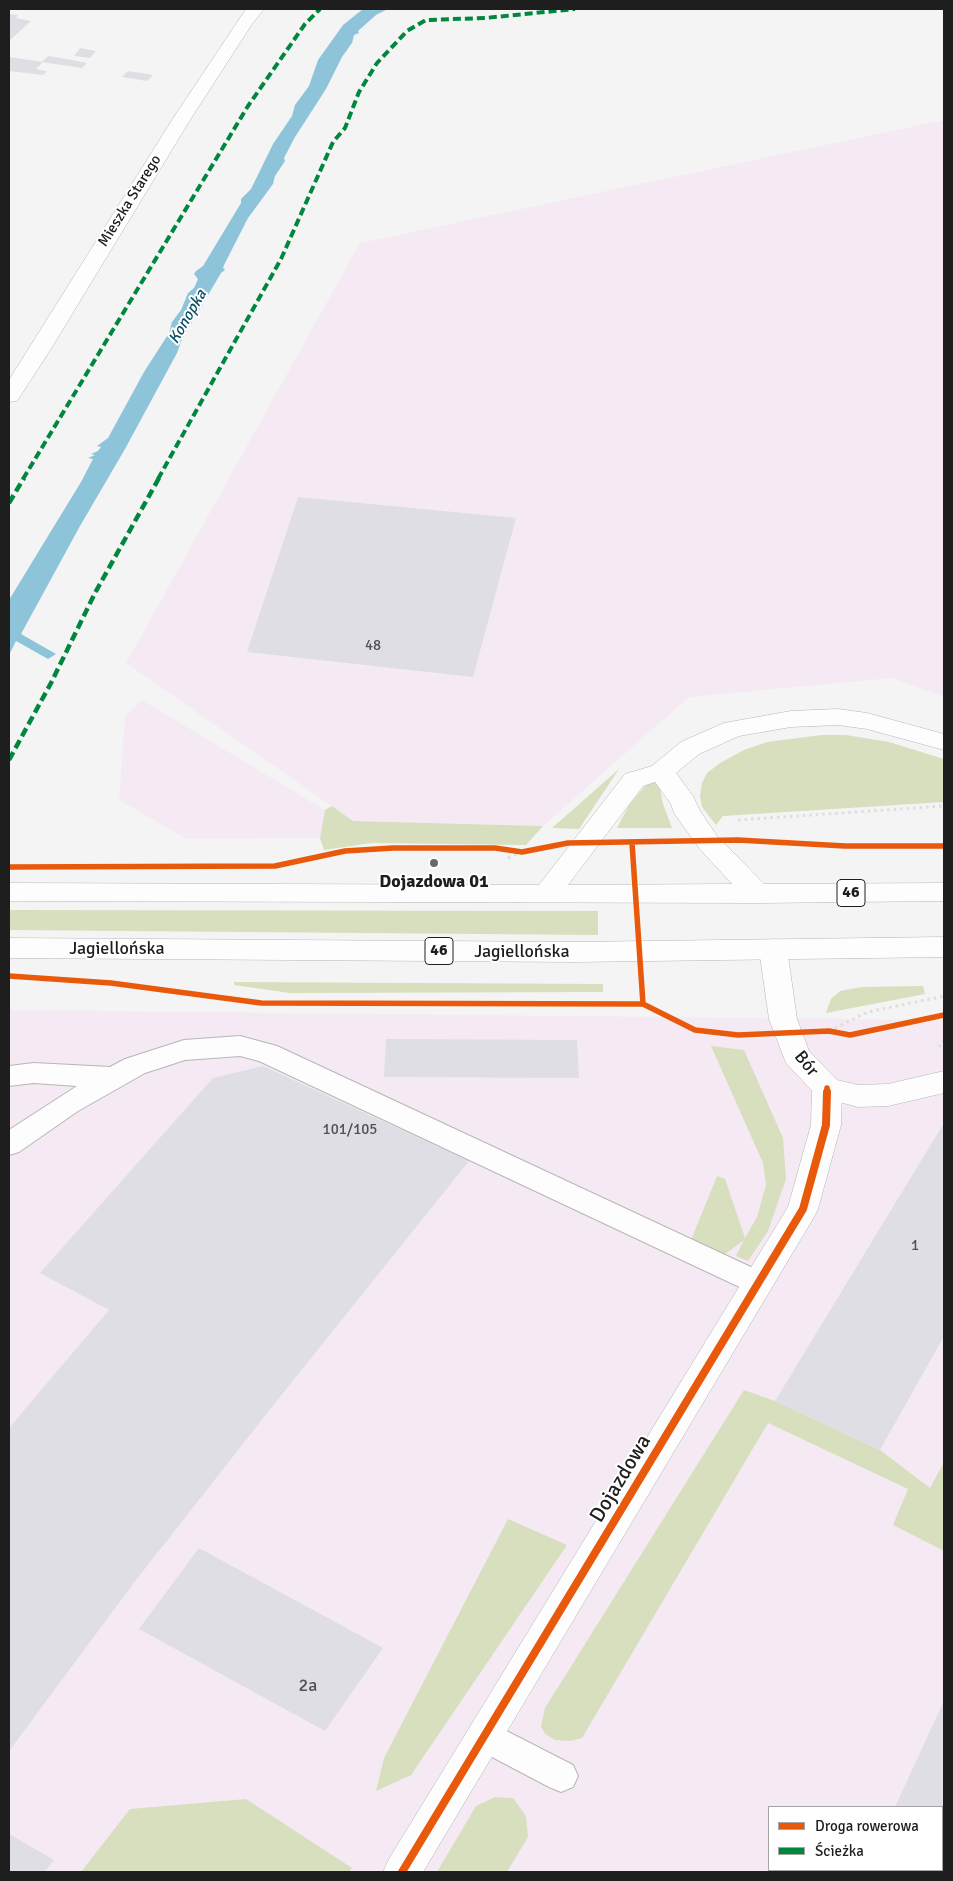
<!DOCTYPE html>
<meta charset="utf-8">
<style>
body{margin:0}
#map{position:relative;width:953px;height:1881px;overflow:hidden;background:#f4f4f4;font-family:Signika,sans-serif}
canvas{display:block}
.frame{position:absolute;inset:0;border:10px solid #1e1e1f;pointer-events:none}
.legend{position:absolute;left:768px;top:1806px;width:175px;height:65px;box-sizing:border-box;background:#fff;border:1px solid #a5a5a5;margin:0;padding:6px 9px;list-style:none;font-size:15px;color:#1e1e1f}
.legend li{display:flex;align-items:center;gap:10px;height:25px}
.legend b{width:25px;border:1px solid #a5a5a5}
</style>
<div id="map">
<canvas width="953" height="1881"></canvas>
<div class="frame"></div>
<ul class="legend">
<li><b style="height:6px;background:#e8590c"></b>Droga rowerowa</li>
<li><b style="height:6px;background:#00873e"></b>Ścieżka</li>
</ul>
</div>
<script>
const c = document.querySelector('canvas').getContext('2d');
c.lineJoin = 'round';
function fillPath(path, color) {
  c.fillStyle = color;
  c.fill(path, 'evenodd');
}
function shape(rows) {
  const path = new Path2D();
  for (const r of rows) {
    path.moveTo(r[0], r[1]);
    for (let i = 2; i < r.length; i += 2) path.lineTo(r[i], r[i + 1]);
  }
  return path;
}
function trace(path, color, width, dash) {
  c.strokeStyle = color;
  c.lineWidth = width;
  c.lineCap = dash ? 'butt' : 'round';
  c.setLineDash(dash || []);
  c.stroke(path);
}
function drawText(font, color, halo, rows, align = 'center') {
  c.font = font + ' Signika,sans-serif';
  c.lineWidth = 4;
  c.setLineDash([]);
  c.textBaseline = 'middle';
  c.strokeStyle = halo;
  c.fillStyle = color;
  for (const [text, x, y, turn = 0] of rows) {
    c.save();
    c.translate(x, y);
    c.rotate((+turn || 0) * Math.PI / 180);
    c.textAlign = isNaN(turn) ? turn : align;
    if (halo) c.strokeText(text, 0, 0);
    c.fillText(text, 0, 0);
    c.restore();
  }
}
const industrial = shape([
 [944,120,944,697,892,678,689,697,543,826,353,821,126,663,360,243],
 [142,700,325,810,320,838,187,839,119,800,125,716],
 [9,1010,944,1020,944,1872,9,1872],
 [769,1807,942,1807,942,1870,769,1870]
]);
const green = shape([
 [822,735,846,735,889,742,944,759,944,802,723,816,716,825,702,807,700,796,702,783,707,773,720,763,744,750,767,742],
 [619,769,579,829,552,828],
 [650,780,659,782,663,804,672,828,617,828,629,805],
 [332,806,353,821,543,826,526,845,372,843,324,850,320,838,325,810],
 [9,910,598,911,598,935,9,930],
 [234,982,603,984,603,992,290,993,234,985],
 [923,986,925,994,826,1013,831,999,840,991,862,987],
 [711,1046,744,1050,783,1138,786,1179,768,1231,748,1261,736,1256,744,1240,724,1255,691,1240,717,1176,725,1179,745,1238,757,1217,766,1185,763,1163],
 [744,1390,775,1401,880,1450,930,1488,944,1462,944,1551,893,1525,908,1489,768,1423,582,1738,570,1741,555,1740,545,1734,541,1726,545,1708],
 [508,1519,567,1545,411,1775,376,1791,384,1758],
 [495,1797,513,1798,526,1816,528,1837,507,1872,437,1872,476,1806],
 [246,1799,352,1868,349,1872,81,1872,130,1809]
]);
const water = shape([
 [363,9,388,9,376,15,358,31,359,33,354,35,352,43,342,57,326,89,295,137,284,158,285,161,275,176,273,184,248,218,224,265,223,268,225,270,221,273,182,339,177,353,125,449,80,526,21,634,56,654,48,659,16,641,9,655,9,600,81,482,93,459,88,458,95,455,91,454,98,451,101,447,97,446,108,438,144,372,169,333,172,322,181,310,188,293,194,288,198,279,194,274,196,271,203,266,241,203,241,199,251,189,273,144,292,116,295,105,309,86,318,60,343,25]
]);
const building = shape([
 [9,14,18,15,16,18,31,21,9,41],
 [80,48,96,51,90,58,74,56],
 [48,56,66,59,87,63,82,68,42,62],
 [9,57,43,62,36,69,47,71,43,75,9,71],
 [128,71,153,75,147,81,122,77],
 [298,497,516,518,473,677,247,652],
 [386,1039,577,1040,579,1078,384,1077],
 [263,1066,469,1161,275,1403,136,1580,9,1751,9,1428,109,1310,40,1273,213,1078],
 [944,1123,944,1336,880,1450,775,1401],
 [199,1548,383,1648,325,1731,139,1629],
 [944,1701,944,1872,865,1872,867,1870,942,1870,942,1807,895,1807],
 [9,1834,54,1860,44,1872,9,1872]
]);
const path = shape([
 [738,820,944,806],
 [508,858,522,852],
 [829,1031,868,1012,944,996],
 [939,1047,944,1040]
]);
const service = shape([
 [240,1036,277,1046,768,1275,773,1283,768,1291,758,1295,748,1291,259,1061,240,1056,185,1060,145,1073,78,1111,19,1152,9,1155,9,1130,77,1086,34,1083,9,1086,9,1066,34,1063,110,1067,125,1059,184,1040,240,1036],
 [485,1720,573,1765,578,1776,573,1787,561,1792,549,1787,473,1747,468,1736,473,1725,485,1720]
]);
const minor = shape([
 [246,9,264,9,252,24,190,120,49,352,17,401,9,402,9,380,172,120,246,9],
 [827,1077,837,1080,842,1088,841,1125,818,1209,814,1217,423,1872,383,1872,389,1859,788,1207,811,1125,812,1088,817,1080,827,1077]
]);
const tertiary = shape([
 [773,939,783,942,787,949,797,1019,809,1051,837,1080,858,1085,888,1084,944,1071,944,1093,888,1106,858,1107,817,1096,786,1063,769,1019,759,949,763,942,773,939]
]);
const primary = shape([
 [838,709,867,713,944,734,944,750,867,729,838,725,791,727,739,736,699,754,676,773,693,796,700,811,717,836,764,884,944,883,944,901,758,903,9,901,9,883,539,885,625,774,652,766,681,742,724,723,791,711,838,709],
 [655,782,671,804,674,813,699,848,732,884,568,885,643,786,655,782],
 [944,937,944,957,575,962,9,958,9,938,575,942,944,937]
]);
const quietFar1 = shape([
 [23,479,248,106,305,24,320,9],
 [158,479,281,259,333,142,345,128,359,92,377,63,407,31,426,20,485,18,575,9]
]);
const quiet = shape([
 [9,503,24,478],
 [9,760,51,683,95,593,159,478]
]);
const cyclewayFar1 = shape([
 [632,843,643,1004],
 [9,867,275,866,345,851,393,848,495,848,522,852,568,843,738,840,845,846,944,846],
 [9,976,111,983,261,1003,643,1004,695,1030,738,1035,829,1031,850,1035,944,1015],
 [827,1093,827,1088]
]);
const cycleway = shape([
 [402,1872,803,1209,826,1125,827,1092]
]);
const markers = [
 [434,863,5,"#69696a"]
];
const farStreetnames = [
 ["Mieszka Starego",130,201,-58]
];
const numberNames = [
 ["48",373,646],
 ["101/105",350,1130],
 ["1",915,1246]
];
const farWaternames = [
 ["Konopka",188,317,-60]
];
const shields = [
 [851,893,28],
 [439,951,28]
];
const shieldNames = [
 ["46",851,893],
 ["46",439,951]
];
const poiNames = [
 ["Dojazdowa 01",434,882]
];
const streetNames = [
 ["Jagiellońska",117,949],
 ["Jagiellońska",522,952],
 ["Bór",806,1064,51]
];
const nearNumbernames = [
 ["2a",308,1686]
];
const nearStreetnames = [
 ["Dojazdowa",621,1479,-59]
];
fillPath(industrial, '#f5eaf3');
fillPath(green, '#d7dfbf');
fillPath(water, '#8ec4d9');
fillPath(building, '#dedee4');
trace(service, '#b6b6b6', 2);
trace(minor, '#b6b6b6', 1);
trace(tertiary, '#b6b6b6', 1);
trace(primary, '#b6b6b6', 1);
trace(path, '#dedede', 3, [2.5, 4]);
fillPath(service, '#fdfdfd');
fillPath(minor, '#fdfdfd');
fillPath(tertiary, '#fdfdfd');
fillPath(primary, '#fdfdfd');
trace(quietFar1, '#00873e', 4, [8, 4]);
trace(quiet, '#00873e', 4.5, [9, 4.5]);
trace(cyclewayFar1, '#e8590c', 5.5);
trace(cycleway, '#e8590c', 8);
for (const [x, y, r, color] of markers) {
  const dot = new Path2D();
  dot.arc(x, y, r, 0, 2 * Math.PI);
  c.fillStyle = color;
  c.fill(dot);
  trace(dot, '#fff', 2);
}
drawText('15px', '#1e1e1f', '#fff', farStreetnames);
drawText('15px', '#515154', null, numberNames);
drawText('italic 16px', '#0d4f64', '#fff', farWaternames);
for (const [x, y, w] of shields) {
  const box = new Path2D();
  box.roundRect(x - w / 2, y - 13.5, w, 27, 4);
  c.fillStyle = '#fff';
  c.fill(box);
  trace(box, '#1e1e1f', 1);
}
drawText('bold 16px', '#1e1e1f', null, shieldNames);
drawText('bold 18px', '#1e1e1f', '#fff', poiNames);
drawText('18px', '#1e1e1f', '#fff', streetNames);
drawText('18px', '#515154', null, nearNumbernames);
drawText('21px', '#1e1e1f', '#fff', nearStreetnames);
</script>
